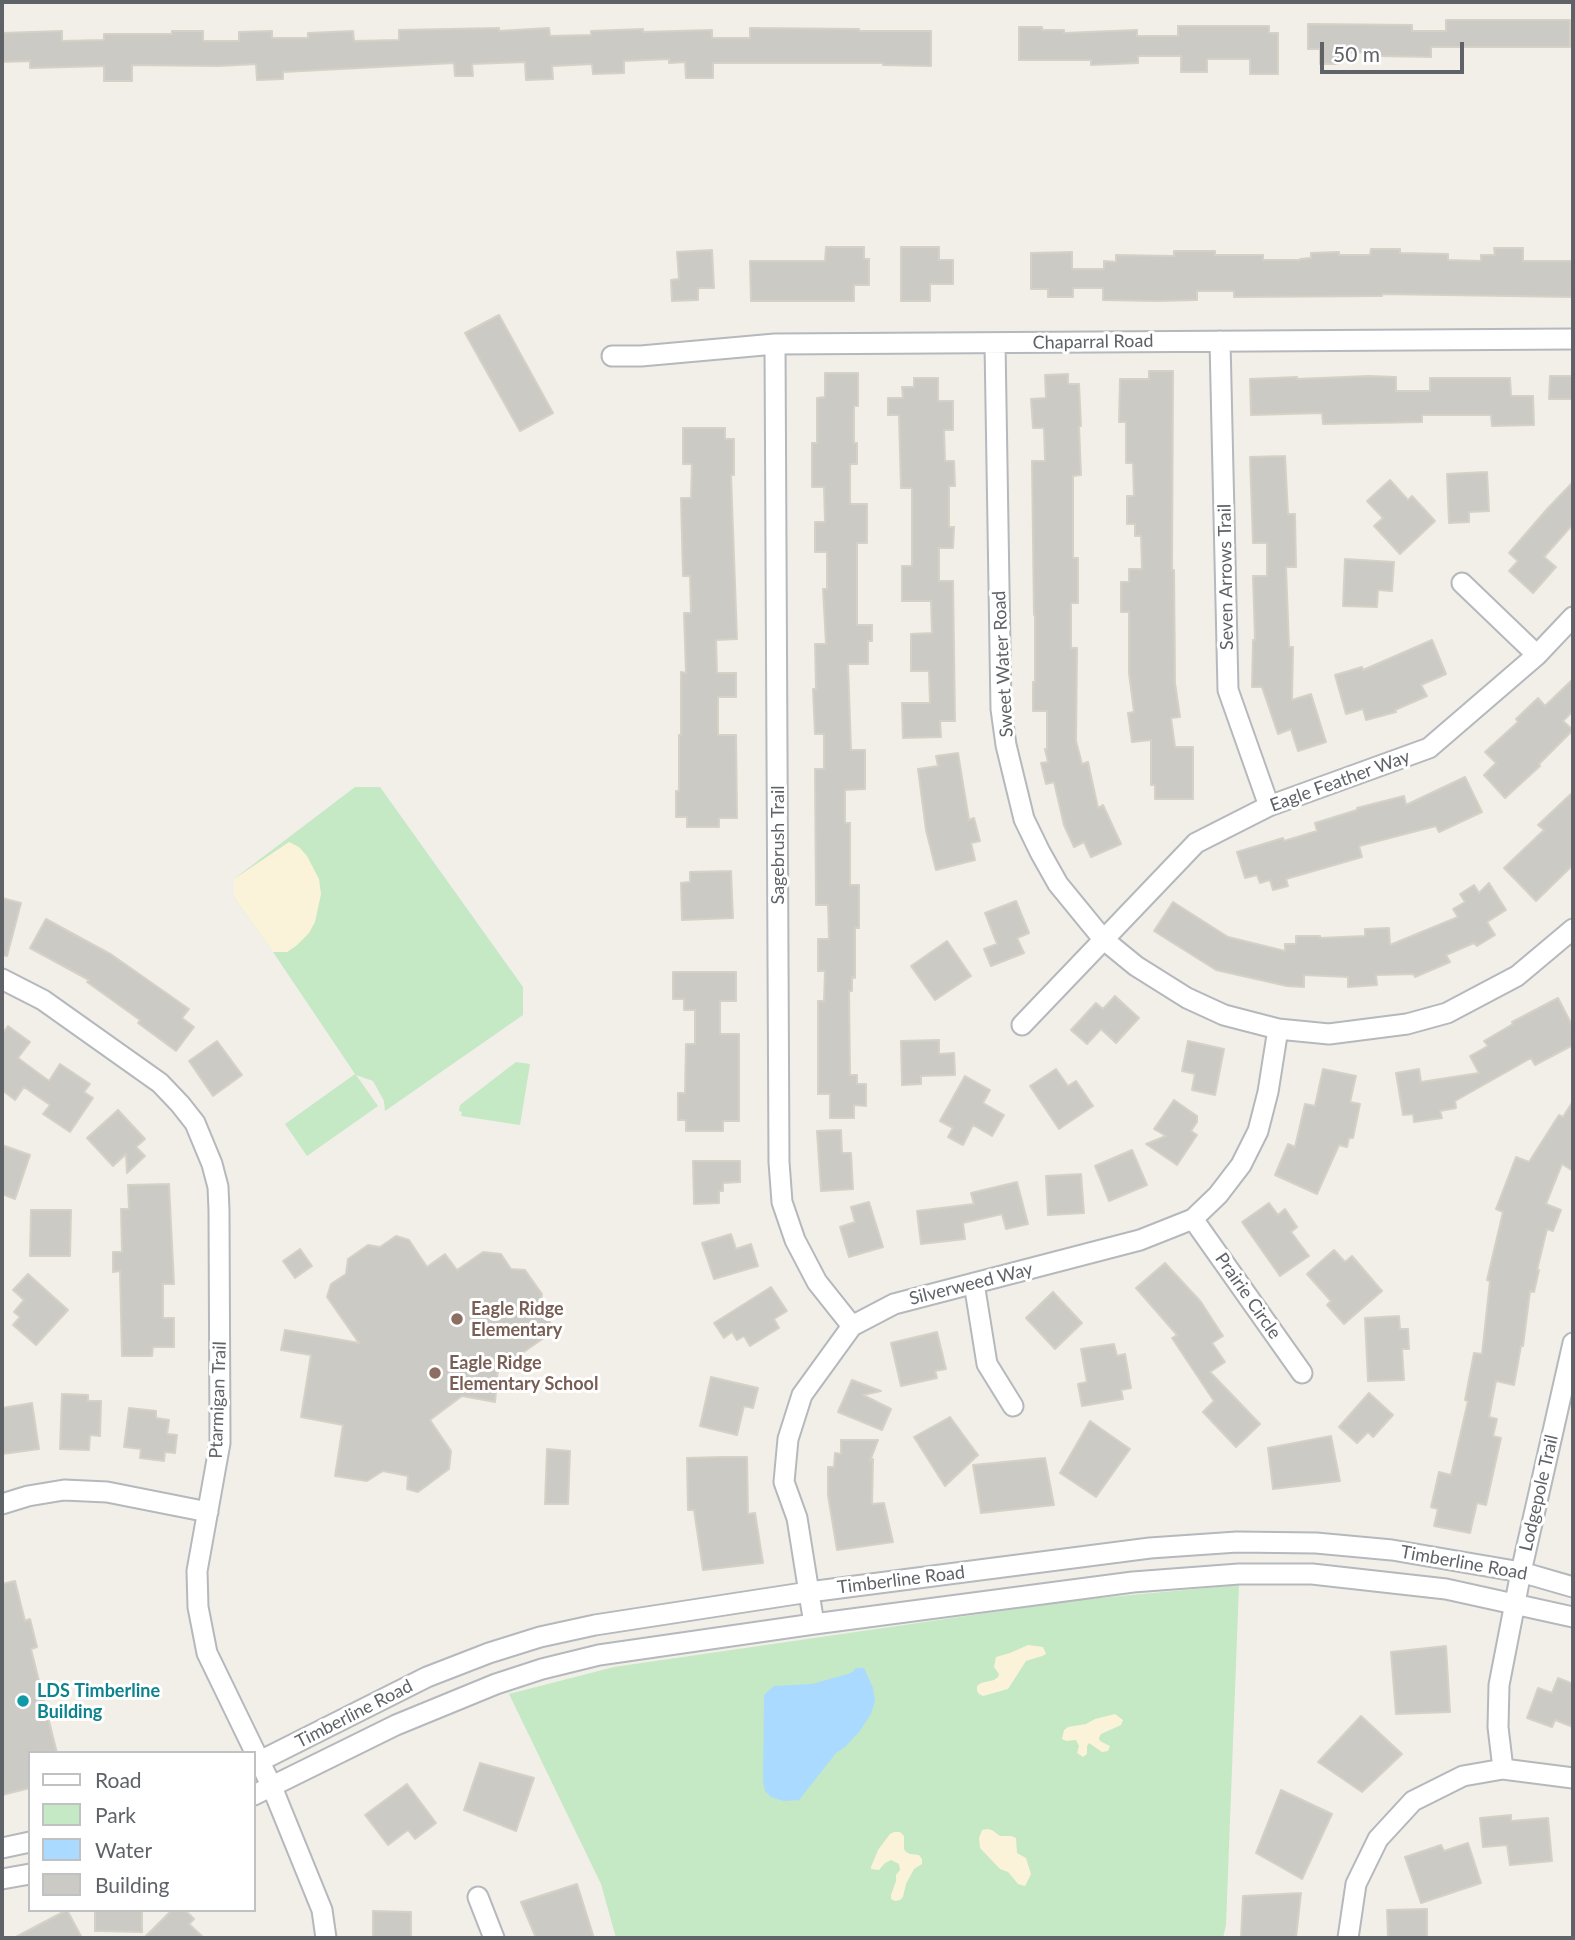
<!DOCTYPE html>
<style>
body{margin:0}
#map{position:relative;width:1575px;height:1940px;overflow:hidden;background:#f1efe8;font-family:Lato,sans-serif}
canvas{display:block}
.frame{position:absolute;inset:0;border:4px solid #5f6368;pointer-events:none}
.legend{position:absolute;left:28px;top:1751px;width:228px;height:161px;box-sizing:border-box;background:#fff;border:2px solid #bfc1c3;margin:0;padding:9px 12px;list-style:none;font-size:21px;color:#5f6368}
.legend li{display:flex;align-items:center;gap:14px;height:35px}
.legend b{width:35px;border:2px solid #bfc1c3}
.scale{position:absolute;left:1320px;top:42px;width:144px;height:32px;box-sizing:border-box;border:4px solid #5f6368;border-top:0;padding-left:9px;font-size:21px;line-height:24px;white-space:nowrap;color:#5f6368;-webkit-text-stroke:5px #fff;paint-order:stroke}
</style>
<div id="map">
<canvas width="1575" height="1940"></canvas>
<div class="frame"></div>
<ul class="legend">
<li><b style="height:9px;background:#fff"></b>Road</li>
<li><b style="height:19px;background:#c5e8c5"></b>Park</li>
<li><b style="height:19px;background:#aadaff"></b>Water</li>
<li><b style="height:19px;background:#cccac5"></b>Building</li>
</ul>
<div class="scale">50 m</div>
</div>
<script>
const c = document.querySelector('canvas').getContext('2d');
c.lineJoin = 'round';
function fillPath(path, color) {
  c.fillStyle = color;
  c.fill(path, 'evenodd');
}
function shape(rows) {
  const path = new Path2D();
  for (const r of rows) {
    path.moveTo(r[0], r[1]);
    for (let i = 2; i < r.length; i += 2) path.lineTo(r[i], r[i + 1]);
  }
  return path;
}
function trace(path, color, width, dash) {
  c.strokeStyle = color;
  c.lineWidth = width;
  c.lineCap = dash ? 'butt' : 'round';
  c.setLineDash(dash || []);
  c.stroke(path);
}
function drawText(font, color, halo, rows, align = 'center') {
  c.font = font + ' Lato,sans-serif';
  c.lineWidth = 6;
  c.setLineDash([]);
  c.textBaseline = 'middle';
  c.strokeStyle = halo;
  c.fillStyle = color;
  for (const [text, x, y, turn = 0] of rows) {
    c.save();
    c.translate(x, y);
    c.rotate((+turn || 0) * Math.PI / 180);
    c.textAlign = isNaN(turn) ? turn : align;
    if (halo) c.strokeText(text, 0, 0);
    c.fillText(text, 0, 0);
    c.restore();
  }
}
const green = shape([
 [355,787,380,787,523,987,523,1015,385,1111,384,1101,373,1081,356,1075,378,1106,307,1156,285,1124,355,1074,273,952,234,897,234,879],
 [516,1062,530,1064,520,1125,461,1116,462,1112,459,1111,460,1105],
 [1239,1585,1226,1925,1223,1938,616,1938,601,1884,509,1694,614,1667,1077,1600]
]);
const sand = shape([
 [289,842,299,847,307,856,319,879,321,894,315,922,309,933,296,946,287,952,273,952,234,897,234,879],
 [1028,1645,1043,1647,1046,1654,1042,1656,1026,1661,1008,1689,983,1696,979,1694,977,1691,977,1686,981,1683,994,1680,998,1677,999,1674,994,1667,996,1657,1010,1653],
 [1115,1714,1123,1720,1121,1725,1101,1734,1099,1738,1100,1741,1110,1746,1108,1751,1102,1752,1089,1743,1087,1746,1087,1754,1083,1757,1077,1753,1079,1746,1076,1740,1066,1741,1062,1739,1064,1730,1068,1727,1086,1724,1095,1719],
 [987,1829,992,1830,1000,1836,1011,1836,1016,1838,1017,1853,1026,1858,1031,1874,1025,1886,1018,1884,1008,1872,1000,1869,980,1848,979,1838,982,1830],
 [894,1832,900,1832,904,1836,904,1849,906,1852,910,1854,919,1855,922,1859,922,1864,914,1869,906,1884,903,1897,900,1900,895,1901,891,1899,891,1895,896,1881,896,1875,900,1870,899,1864,891,1860,885,1863,879,1870,871,1869,871,1867,878,1850,890,1834]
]);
const water = shape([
 [855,1668,864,1668,873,1688,875,1701,871,1714,859,1732,845,1747,836,1753,799,1800,784,1801,771,1797,765,1791,763,1782,764,1695,774,1686,812,1684,848,1674,854,1671]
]);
const building = shape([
 [1446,20,1570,20,1570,47,1431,47,1431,57,1378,56,1378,53,1340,52,1339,64,1320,64,1320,49,1308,49,1308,24,1412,25,1412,31,1446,31,1446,20],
 [1178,26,1269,26,1269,33,1278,33,1278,74,1250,74,1250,59,1207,59,1207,72,1181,72,1181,56,1138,56,1138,63,1091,65,1091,60,1019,60,1019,27,1042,27,1042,30,1064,30,1064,33,1137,30,1137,36,1178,36,1178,26],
 [499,28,499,31,549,28,550,36,591,35,591,31,643,29,643,32,712,30,712,38,750,38,750,28,859,29,859,31,931,31,931,66,883,65,883,63,713,63,713,78,686,78,685,62,669,63,669,59,624,61,624,73,593,74,592,64,552,66,553,79,526,80,525,62,472,64,473,76,455,76,454,63,283,72,283,79,257,80,256,64,219,66,132,65,132,81,104,81,104,66,30,68,30,61,2,62,2,33,62,31,62,41,104,40,104,34,172,34,172,31,203,31,203,41,239,41,239,32,272,31,272,38,308,38,308,33,353,31,354,41,399,40,399,30,499,28],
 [826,247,864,247,864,259,869,259,869,285,854,285,854,301,751,301,750,261,825,261,826,247],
 [901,247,939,247,939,260,953,260,953,284,930,284,930,301,901,301,901,247],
 [1494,248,1523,248,1523,261,1573,261,1573,297,1382,294,1382,296,1234,297,1234,291,1197,291,1197,300,1158,301,1103,300,1103,288,1073,288,1073,297,1048,297,1048,289,1031,289,1031,253,1072,252,1072,269,1104,269,1104,261,1116,262,1116,255,1174,256,1174,251,1215,251,1215,255,1263,255,1263,260,1300,260,1300,259,1311,258,1311,253,1339,252,1339,255,1370,255,1371,249,1400,249,1400,253,1448,254,1448,260,1481,261,1481,255,1495,255,1494,248],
 [712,250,714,288,698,288,698,300,672,301,671,280,679,279,677,252,712,250],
 [499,315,553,413,520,431,465,333,499,315],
 [1149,371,1173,371,1172,570,1174,570,1175,683,1180,717,1171,718,1175,747,1193,747,1193,799,1155,799,1155,785,1151,785,1151,740,1132,742,1128,713,1134,712,1129,673,1129,612,1121,612,1121,582,1129,582,1129,569,1142,569,1141,536,1135,536,1135,524,1127,524,1127,496,1134,496,1133,463,1126,463,1126,422,1119,422,1120,379,1149,379,1149,371],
 [825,373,858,373,858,406,854,406,854,443,857,443,857,464,850,464,850,504,867,504,867,543,857,543,857,625,872,625,872,641,868,641,868,664,848,664,851,750,865,750,865,789,845,790,845,823,850,823,850,885,859,885,859,928,855,928,855,978,852,977,852,991,849,991,850,1075,857,1075,857,1084,866,1084,866,1106,854,1105,854,1118,830,1118,830,1094,818,1094,818,1001,824,1001,825,971,818,971,818,939,829,939,828,905,816,905,815,769,824,769,824,734,815,734,813,689,816,689,815,644,826,644,823,589,827,589,827,552,815,552,815,522,825,522,824,487,812,487,812,443,817,443,817,398,825,397,825,373],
 [1068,374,1068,384,1079,384,1081,426,1079,426,1081,475,1073,476,1073,558,1078,558,1078,603,1071,603,1071,648,1077,648,1076,741,1082,764,1088,762,1098,808,1103,805,1121,844,1091,857,1084,842,1074,847,1064,825,1054,782,1046,784,1041,763,1048,762,1045,749,1047,749,1047,711,1033,711,1033,682,1035,682,1035,615,1034,615,1032,461,1045,461,1044,428,1033,428,1031,399,1046,398,1045,375,1068,374],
 [1368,376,1396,377,1396,391,1430,391,1430,378,1510,378,1511,396,1533,396,1534,425,1492,426,1491,415,1422,415,1422,422,1323,424,1322,413,1251,415,1250,379,1297,377,1297,379,1368,376],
 [1550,376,1573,376,1573,399,1549,399,1550,376],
 [914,378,938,378,938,401,953,401,953,430,944,430,945,461,954,461,955,486,949,486,949,527,954,527,953,548,939,548,939,581,953,581,955,721,940,721,941,737,903,738,902,703,930,703,929,671,911,671,911,634,932,633,931,601,902,601,902,566,912,566,912,488,901,488,899,415,888,415,888,398,903,398,902,387,914,387,914,378],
 [683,428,725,428,725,439,734,439,734,475,731,475,737,639,716,640,717,673,736,673,736,697,718,697,718,735,736,735,737,818,719,818,719,827,687,827,687,817,676,817,676,791,679,791,679,735,681,735,681,672,686,673,684,613,691,613,690,576,683,576,681,498,691,498,692,464,683,464,683,428],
 [1285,456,1288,514,1295,514,1296,567,1286,567,1289,647,1293,647,1292,700,1311,694,1326,742,1298,751,1291,729,1278,734,1262,687,1252,687,1253,640,1255,640,1253,576,1267,576,1267,543,1253,543,1250,457,1285,456],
 [1487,472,1489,511,1469,512,1469,522,1449,523,1447,474,1487,472],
 [1390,480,1408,500,1412,496,1435,521,1400,554,1374,526,1383,518,1367,501,1390,480],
 [1573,482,1573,524,1544,557,1556,567,1533,593,1509,571,1518,561,1509,553,1548,508,1573,482],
 [1345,559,1394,562,1392,591,1378,590,1377,607,1343,606,1345,559],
 [1432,640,1446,674,1421,685,1427,696,1395,710,1396,712,1366,720,1363,709,1346,714,1335,675,1362,667,1363,670,1432,640],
 [1573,679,1573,711,1563,721,1573,730,1539,764,1540,766,1505,798,1484,775,1496,763,1485,752,1518,722,1516,719,1538,698,1545,706,1573,679],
 [958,753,969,820,974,818,980,841,971,843,975,860,936,870,926,830,918,769,938,766,936,756,958,753],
 [1465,777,1482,812,1439,832,1436,826,1359,846,1362,857,1286,879,1288,886,1273,890,1270,880,1260,883,1257,875,1245,878,1237,852,1283,838,1284,841,1317,831,1315,823,1357,810,1357,808,1404,796,1406,805,1465,777],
 [1573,792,1573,865,1536,901,1504,868,1544,830,1538,825,1573,792],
 [731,871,733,918,682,920,681,883,690,882,690,872,731,871],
 [1489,883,1506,910,1487,922,1495,935,1477,946,1474,943,1446,955,1450,962,1415,977,1414,974,1376,975,1377,985,1348,987,1348,977,1304,975,1304,987,1287,986,1216,970,1154,931,1173,902,1228,937,1285,951,1285,944,1296,944,1296,936,1320,936,1320,938,1365,936,1365,929,1389,928,1390,945,1458,917,1453,909,1465,902,1460,894,1474,885,1479,893,1489,883],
 [2,898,21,903,7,956,2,955,2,898],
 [1016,901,1029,933,1017,938,1024,953,991,966,984,949,997,944,985,913,1016,901],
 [46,919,112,955,189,1009,182,1018,194,1027,176,1051,138,1023,140,1020,87,982,89,980,30,948,46,919],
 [947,941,971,976,935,1000,911,966,947,941],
 [673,972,736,972,736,1001,720,1001,720,1034,739,1034,739,1121,723,1121,723,1131,686,1131,686,1120,678,1120,678,1093,685,1093,686,1044,695,1044,695,1010,684,1010,684,999,673,999,673,972],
 [1115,996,1139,1018,1116,1043,1101,1029,1087,1044,1071,1030,1096,1003,1103,1009,1115,996],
 [1558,998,1573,1027,1573,1045,1535,1065,1531,1058,1455,1101,1456,1108,1440,1111,1442,1118,1414,1122,1413,1114,1403,1115,1396,1073,1419,1069,1421,1082,1479,1073,1470,1056,1488,1046,1484,1041,1513,1024,1512,1022,1558,998],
 [8,1026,30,1042,18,1058,49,1081,60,1064,90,1084,84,1092,93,1098,70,1132,43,1114,50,1105,24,1087,15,1100,2,1090,2,1034,8,1026],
 [939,1040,939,1054,954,1053,955,1075,921,1076,921,1084,902,1085,901,1041,939,1040],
 [217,1041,242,1075,213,1096,189,1061,217,1041],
 [1188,1041,1224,1049,1215,1095,1192,1090,1195,1074,1182,1071,1188,1041],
 [1056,1069,1068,1086,1076,1081,1093,1106,1059,1129,1030,1086,1056,1069],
 [1323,1069,1356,1076,1350,1102,1360,1104,1353,1138,1349,1138,1347,1147,1339,1145,1317,1194,1275,1175,1288,1144,1295,1147,1305,1104,1315,1106,1323,1069],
 [965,1076,990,1090,983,1103,1004,1115,992,1136,973,1125,963,1145,948,1137,953,1128,940,1121,965,1076],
 [1174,1100,1197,1116,1197,1122,1191,1131,1197,1135,1177,1165,1146,1144,1166,1136,1154,1129,1174,1100],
 [1573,1101,1573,1171,1562,1164,1546,1204,1561,1210,1553,1231,1547,1229,1537,1270,1539,1270,1534,1292,1530,1291,1523,1346,1521,1346,1514,1385,1496,1381,1489,1417,1497,1419,1493,1436,1501,1438,1486,1505,1477,1503,1470,1533,1434,1526,1438,1509,1431,1507,1439,1472,1451,1475,1468,1401,1465,1400,1474,1353,1482,1354,1490,1281,1487,1280,1503,1212,1496,1209,1516,1157,1529,1162,1559,1115,1563,1117,1573,1101],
 [118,1110,145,1139,136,1147,145,1156,127,1173,126,1154,113,1166,87,1138,118,1110],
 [841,1130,842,1153,851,1153,853,1189,821,1191,817,1131,841,1130],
 [2,1145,30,1155,15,1199,2,1194,2,1145],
 [1132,1150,1147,1185,1109,1201,1095,1166,1132,1150],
 [693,1161,740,1161,740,1182,723,1183,723,1191,719,1191,719,1203,694,1204,693,1161],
 [1081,1174,1084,1213,1048,1215,1046,1176,1081,1174],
 [1017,1182,1028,1224,1006,1229,1002,1214,963,1223,965,1239,921,1244,917,1211,974,1204,971,1193,1017,1182],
 [169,1184,174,1284,163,1284,163,1318,174,1318,174,1347,153,1347,152,1356,122,1356,120,1271,113,1272,113,1252,122,1252,121,1209,129,1209,128,1185,169,1184],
 [869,1202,883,1247,849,1257,840,1227,855,1222,851,1207,869,1202],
 [1269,1203,1278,1215,1285,1209,1297,1227,1291,1232,1309,1256,1280,1276,1242,1222,1269,1203],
 [31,1210,71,1210,70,1256,30,1256,31,1210],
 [731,1234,736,1249,751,1244,758,1266,714,1279,702,1243,731,1234],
 [396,1236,409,1240,427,1267,445,1254,457,1270,483,1252,501,1254,511,1269,525,1270,542,1294,540,1304,550,1321,548,1335,498,1370,495,1402,462,1396,430,1420,451,1451,449,1469,418,1492,407,1489,408,1476,383,1471,367,1481,335,1476,343,1425,301,1417,311,1355,281,1350,285,1330,359,1343,327,1297,331,1284,346,1274,348,1259,368,1245,380,1247,396,1236],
 [300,1249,312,1266,295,1278,283,1261,300,1249],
 [1334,1250,1345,1262,1352,1256,1382,1291,1344,1324,1327,1305,1331,1301,1307,1274,1334,1250],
 [1165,1263,1201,1302,1223,1336,1212,1343,1225,1362,1210,1372,1260,1424,1236,1447,1203,1412,1214,1401,1172,1338,1177,1335,1136,1288,1165,1263],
 [28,1274,68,1310,36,1345,13,1325,20,1317,14,1312,24,1300,13,1290,28,1274],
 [771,1287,787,1311,774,1319,779,1328,750,1346,744,1336,737,1340,732,1332,724,1338,714,1323,771,1287],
 [1053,1292,1082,1323,1055,1349,1026,1318,1053,1292],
 [1399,1316,1400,1329,1408,1329,1409,1349,1402,1349,1404,1380,1368,1381,1365,1318,1399,1316],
 [937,1332,946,1369,935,1371,937,1378,901,1386,891,1343,937,1332],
 [1114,1344,1117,1356,1125,1354,1131,1388,1121,1390,1123,1399,1082,1406,1078,1384,1087,1382,1081,1349,1114,1344],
 [711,1377,758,1388,753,1408,744,1406,737,1435,700,1426,711,1377],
 [852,1380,881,1391,863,1395,891,1409,882,1430,838,1412,852,1380],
 [1369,1393,1393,1415,1373,1437,1368,1432,1357,1443,1339,1427,1369,1393],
 [62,1394,88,1395,88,1401,101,1401,100,1436,90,1435,89,1450,60,1449,62,1394],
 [32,1403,39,1449,2,1454,2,1408,32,1403],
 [129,1408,156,1411,156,1418,169,1420,167,1434,177,1435,175,1453,165,1452,164,1461,140,1458,141,1449,124,1447,129,1408],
 [950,1417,978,1455,945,1486,914,1437,950,1417],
 [1090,1421,1130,1449,1096,1497,1060,1473,1090,1421],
 [1331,1436,1340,1481,1273,1489,1268,1448,1331,1436],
 [841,1440,878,1440,870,1461,873,1459,872,1504,884,1503,893,1542,837,1550,828,1495,828,1467,834,1467,835,1453,841,1454,841,1440],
 [547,1449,570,1451,568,1504,545,1504,547,1449],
 [722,1457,747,1457,748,1514,755,1513,763,1563,703,1570,694,1510,688,1510,687,1458,722,1457],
 [1045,1458,1054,1505,981,1513,973,1465,1045,1458],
 [15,1581,25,1621,30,1619,37,1647,31,1649,57,1753,30,1753,30,1788,2,1795,2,1584,15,1581],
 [1446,1646,1450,1712,1396,1714,1391,1652,1446,1646],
 [1558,1678,1573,1684,1573,1727,1555,1720,1552,1727,1527,1718,1538,1688,1552,1693,1558,1678],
 [1361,1716,1402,1754,1362,1792,1318,1762,1361,1716],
 [480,1763,534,1778,516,1831,464,1810,480,1763],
 [407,1784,436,1823,415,1839,408,1830,388,1845,365,1815,407,1784],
 [1281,1790,1332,1814,1302,1879,1256,1853,1281,1790],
 [1511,1815,1511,1821,1548,1818,1552,1861,1510,1865,1507,1845,1483,1847,1480,1818,1511,1815],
 [1468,1843,1481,1883,1421,1903,1405,1857,1441,1845,1444,1851,1468,1843],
 [577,1884,594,1938,536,1938,521,1902,577,1884],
 [1301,1893,1296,1938,1241,1938,1243,1896,1301,1893],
 [1427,1909,1427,1938,1388,1938,1387,1910,1427,1909],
 [67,1910,82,1938,14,1938,67,1910],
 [95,1910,142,1910,142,1932,95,1931,95,1910],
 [172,1910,185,1910,194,1919,189,1924,204,1938,144,1938,172,1910],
 [373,1911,411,1912,411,1938,373,1938,373,1911]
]);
const minor = shape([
 [1220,341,1228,690,1269,806],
 [995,343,1001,709,1006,745,1024,819,1040,852,1058,884,1103,939,1136,966,1187,998,1224,1015,1278,1029,1329,1034,1407,1024,1447,1013,1517,976,1573,929],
 [775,344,779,1162,782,1202,795,1240,817,1282,852,1326],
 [612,356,641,356,775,344,1573,339],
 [1462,583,1537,655],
 [2,979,43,1000,160,1083,180,1104,195,1123,212,1164,218,1187,219,1210,220,1443,197,1571,198,1607,207,1653,272,1787,322,1910,326,1938],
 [1022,1025,1196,843,1269,806,1429,748,1537,655,1573,617],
 [1193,1219,1302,1373],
 [974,1283,987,1364,1013,1406],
 [2,1504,28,1496,64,1490,107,1492,208,1512],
 [814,1624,797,1518,784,1482,788,1439,802,1395,852,1326,894,1304,1140,1240,1193,1219,1218,1195,1241,1165,1258,1131,1268,1092,1278,1029],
 [254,1764,427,1677,489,1653,540,1637,595,1625,809,1592,1150,1548,1237,1542,1316,1543,1392,1550,1521,1572,1573,1587],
 [1503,1769,1498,1727,1499,1685,1521,1572,1573,1343],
 [254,1795,396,1725,496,1684,542,1669,599,1655,814,1624,1133,1582,1239,1574,1312,1574,1446,1589,1573,1617],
 [2,1848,30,1842],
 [2,1879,30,1874],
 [478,1897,494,1938],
 [1348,1938,1356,1884,1378,1839,1413,1801,1463,1776,1503,1769,1573,1778]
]);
const markers = [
 [457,1319,7,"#8d6e63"],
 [435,1373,7,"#8d6e63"],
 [23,1701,7,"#0f9aa8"]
];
const streetNames = [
 ["Chaparral Road",1093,342,-1],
 ["Seven Arrows Trail",1226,577,-91],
 ["Sweet Water Road",1003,664,-93],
 ["Eagle Feather Way",1340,781,-20],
 ["Sagebrush Trail",778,845,-90],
 ["Silverweed Way",971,1284,-14],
 ["Prairie Circle",1248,1296,55],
 ["Ptarmigan Trail",218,1400,-88],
 ["Lodgepole Trail",1539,1493,-77],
 ["Timberline Road",1464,1563,10],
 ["Timberline Road",901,1580,-7],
 ["Timberline Road",354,1714,-27]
];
const educationNames = [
 ["Eagle Ridge",471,1309],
 ["Elementary",471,1330],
 ["Eagle Ridge",449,1363],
 ["Elementary School",449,1384]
];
const cultureNames = [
 ["LDS Timberline",37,1691],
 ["Building",37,1712]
];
fillPath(green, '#c5e8c5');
fillPath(sand, '#fbf3d9');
fillPath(water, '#aadaff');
fillPath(building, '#cccac5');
trace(building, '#d6d1c6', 2);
trace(minor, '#b5b8bc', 23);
trace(minor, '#fff', 19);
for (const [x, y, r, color] of markers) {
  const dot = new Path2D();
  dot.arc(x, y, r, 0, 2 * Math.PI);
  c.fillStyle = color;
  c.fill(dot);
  trace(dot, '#fff', 2.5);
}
drawText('18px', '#5f6368', '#fff', streetNames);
drawText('bold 18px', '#785e54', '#fff', educationNames, 'left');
drawText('bold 18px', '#0d838f', '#fff', cultureNames, 'left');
</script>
